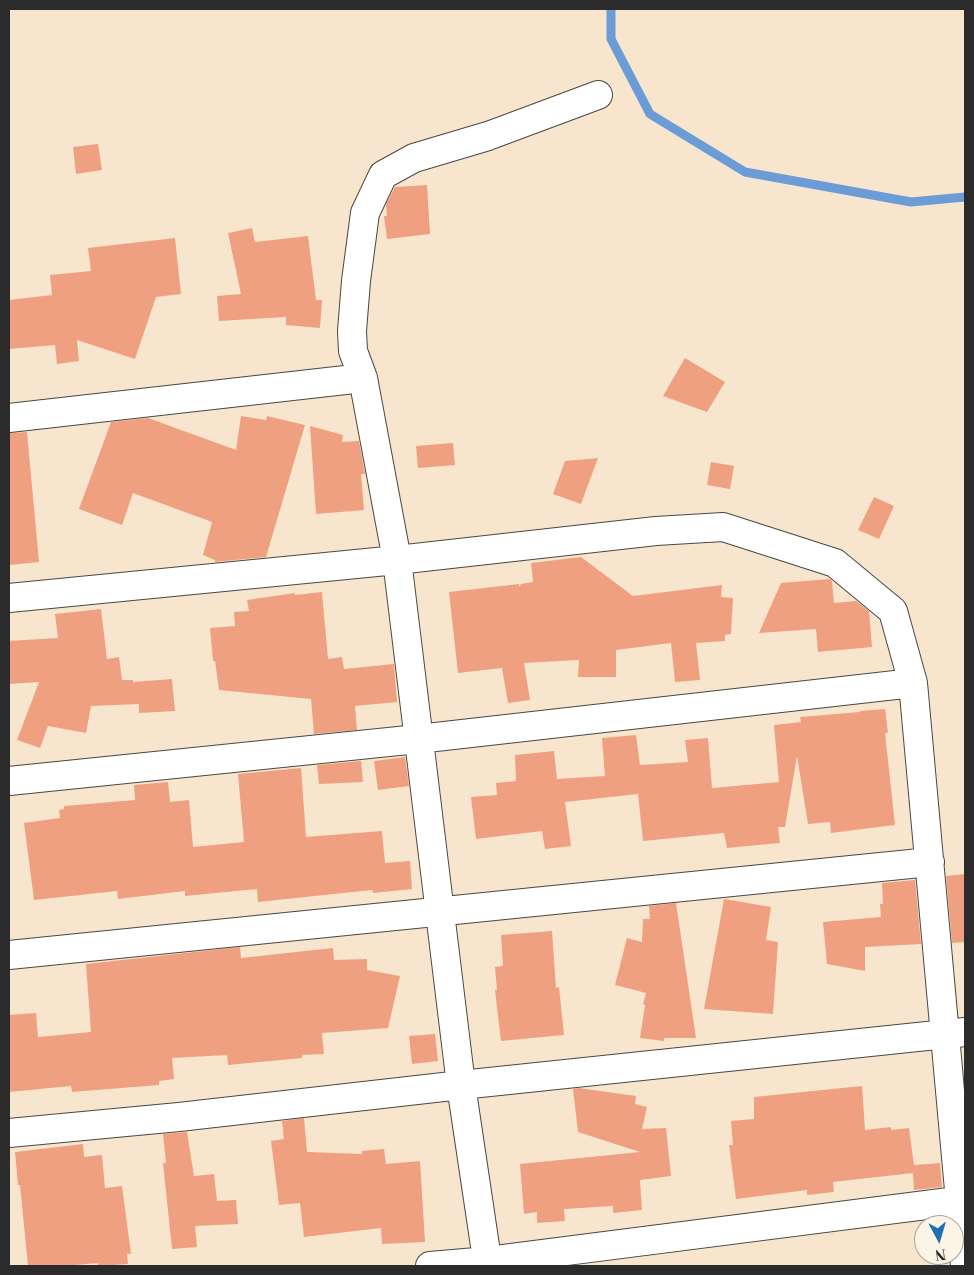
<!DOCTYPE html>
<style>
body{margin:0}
#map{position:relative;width:974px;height:1275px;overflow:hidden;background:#f7e6cd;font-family:"Libre Bodoni",serif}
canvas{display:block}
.frame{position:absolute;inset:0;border:10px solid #2b2b2b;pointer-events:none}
.north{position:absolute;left:914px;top:1215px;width:50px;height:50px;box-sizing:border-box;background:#fcf5e5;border:1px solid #a8a49b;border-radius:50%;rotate:174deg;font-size:14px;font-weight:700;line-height:20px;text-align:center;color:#2b2b2b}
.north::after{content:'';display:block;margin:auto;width:18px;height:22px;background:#1f6fb2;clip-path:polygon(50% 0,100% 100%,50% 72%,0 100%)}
</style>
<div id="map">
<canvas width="974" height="1275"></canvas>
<div class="frame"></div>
<div class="north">N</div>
</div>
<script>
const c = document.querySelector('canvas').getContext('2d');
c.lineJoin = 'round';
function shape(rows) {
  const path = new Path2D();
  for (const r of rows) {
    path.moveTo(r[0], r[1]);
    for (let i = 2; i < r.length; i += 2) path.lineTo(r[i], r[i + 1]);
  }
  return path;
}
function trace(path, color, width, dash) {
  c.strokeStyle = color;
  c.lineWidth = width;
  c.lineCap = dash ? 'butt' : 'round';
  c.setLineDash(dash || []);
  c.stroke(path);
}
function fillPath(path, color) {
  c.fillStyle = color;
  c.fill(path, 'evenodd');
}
const stream = shape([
 [611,9,611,39,650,114,745,172,911,202,965,197]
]);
const building = shape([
 [98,144,102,170,76,174,73,147],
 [427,185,430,234,387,239,384,216,387,216,386,204,395,187],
 [252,228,255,242,308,236,316,300,322,300,320,328,286,325,286,317,219,321,217,296,241,294,228,233],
 [175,238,181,294,156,297,135,359,77,340,79,361,57,364,55,345,9,349,9,300,52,295,50,275,91,271,88,248],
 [685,358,725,382,707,412,663,396],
 [241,416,266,420,267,416,305,425,266,557,215,562,215,560,203,555,212,522,133,493,122,525,79,509,111,422,148,418,236,450],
 [310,426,343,435,342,442,359,441,365,474,361,474,364,510,316,514],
 [27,432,39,562,9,565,9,433],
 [453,443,455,465,418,468,416,446],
 [598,458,581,504,553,494,565,461],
 [711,462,734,466,730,489,707,485],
 [874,497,894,506,879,539,858,530],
 [581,557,633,596,722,585,721,597,733,598,731,634,725,635,725,641,696,643,700,680,675,682,671,643,616,650,616,677,578,677,579,660,524,663,530,700,508,703,502,668,458,673,449,592,519,584,519,587,521,584,533,582,531,563],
 [830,579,832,581,834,603,856,601,869,611,872,647,818,652,816,629,759,633,781,583],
 [322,592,328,659,342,657,344,669,394,664,397,702,355,706,357,730,314,734,311,699,219,690,215,661,213,661,210,628,235,626,234,612,249,611,247,600,295,593,295,595],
 [101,609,107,659,119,657,122,680,133,680,133,682,172,679,175,711,139,713,139,704,91,706,86,733,48,726,40,748,17,740,39,682,9,684,9,641,58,638,55,614],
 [885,709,888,733,885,733,895,825,831,833,830,822,808,824,797,756,785,827,778,827,780,843,727,848,724,833,643,841,638,794,565,802,571,846,545,849,542,831,476,839,471,797,497,795,496,783,516,781,515,755,554,751,557,779,605,776,602,738,636,735,640,765,688,762,685,740,708,738,712,788,779,782,774,725,801,722,800,717,860,712,860,711],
 [405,757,409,786,378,790,374,761],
 [361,761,363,782,319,784,317,765],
 [301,768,306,837,382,831,385,863,410,861,412,889,373,893,372,890,258,902,257,889,185,896,185,891,118,899,117,891,34,900,24,823,60,818,59,810,64,809,64,806,135,800,134,785,168,782,170,802,189,800,193,847,244,842,238,774],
 [965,874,965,942,952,943,946,876],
 [915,880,921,944,865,947,865,971,827,964,823,922,881,917,880,904,883,904,882,883],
 [724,899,771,907,766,940,778,942,773,1014,704,1009],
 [676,903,696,1038,664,1038,664,1041,640,1038,645,1005,643,1004,646,993,615,985,627,938,642,942,643,919,650,919,649,906],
 [552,931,556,988,559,987,564,1035,501,1041,495,990,497,990,495,967,503,966,501,935],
 [240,947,241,958,333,948,334,960,367,959,367,970,400,976,388,1028,322,1033,324,1054,302,1055,302,1058,228,1065,227,1055,172,1058,174,1079,159,1081,159,1085,72,1092,71,1086,9,1092,9,1015,36,1013,38,1037,91,1032,86,964],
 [435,1034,438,1061,412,1064,409,1036],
 [862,1086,865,1130,891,1127,891,1130,909,1128,914,1165,940,1163,942,1187,914,1190,913,1173,833,1182,834,1192,807,1195,807,1190,736,1199,729,1145,733,1145,731,1121,754,1119,754,1097],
 [579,1088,636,1096,635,1104,647,1107,642,1129,666,1128,671,1176,640,1180,642,1210,613,1213,613,1206,564,1209,565,1221,537,1223,537,1212,524,1214,520,1164,640,1152,578,1132,573,1089],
 [304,1118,307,1152,362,1154,362,1151,384,1149,386,1164,420,1161,425,1242,382,1244,381,1228,304,1237,300,1203,279,1205,271,1141,284,1139,282,1121],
 [187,1132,194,1176,214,1174,217,1201,236,1200,238,1224,195,1226,197,1247,172,1249,163,1163,166,1163,163,1134],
 [83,1144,84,1157,102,1155,105,1188,122,1186,131,1254,127,1254,128,1264,98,1266,98,1263,65,1266,28,1266,20,1185,18,1185,15,1152]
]);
const minor = shape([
 [9,418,363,378],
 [9,598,397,560,656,531,723,527,835,563,893,611,913,683,960,1201,965,1266],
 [9,781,418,739,913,683],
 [9,955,930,862],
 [9,1133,179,1117,461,1085,965,1032],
 [430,1266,488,1261,965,1200],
 [488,1266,461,1085,397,560,363,378,353,351,352,331,356,281,365,213,383,175,414,158,488,136,598,95]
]);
trace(stream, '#6b9cd5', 9);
fillPath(building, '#efa081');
trace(minor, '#4a4743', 30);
trace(minor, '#fff', 28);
</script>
